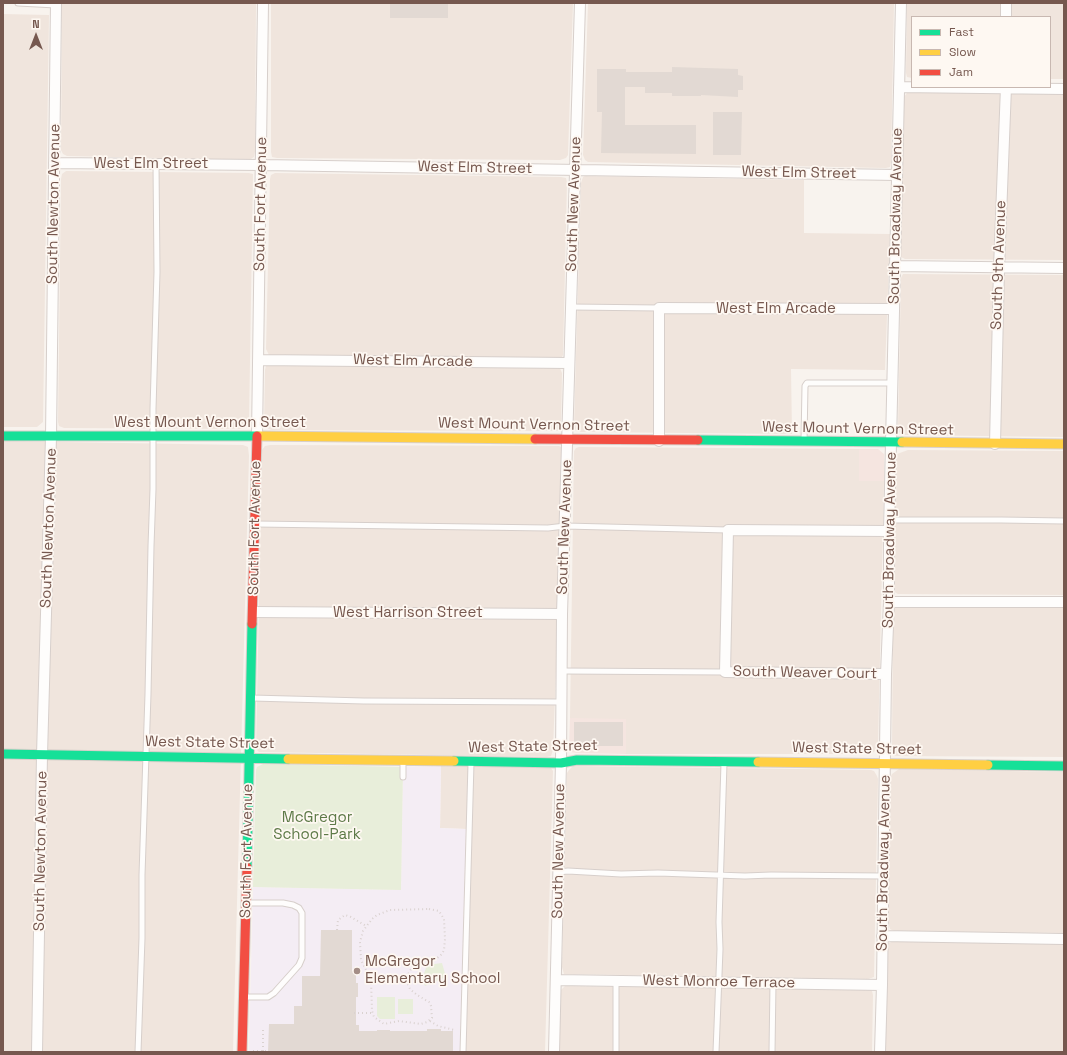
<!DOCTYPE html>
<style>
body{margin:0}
#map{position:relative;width:1067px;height:1055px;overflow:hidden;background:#f8f3ee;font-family:"Space Grotesk",sans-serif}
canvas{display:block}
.frame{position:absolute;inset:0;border:4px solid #76584f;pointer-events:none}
.legend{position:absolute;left:911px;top:16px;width:140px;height:72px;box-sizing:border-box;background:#fef8f2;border:1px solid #c8b8b1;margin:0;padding:5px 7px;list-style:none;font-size:12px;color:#76584f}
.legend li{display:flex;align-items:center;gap:8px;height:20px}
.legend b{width:20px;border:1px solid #c8b8b1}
.north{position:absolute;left:16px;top:16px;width:40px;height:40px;-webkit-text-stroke:3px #fef8f2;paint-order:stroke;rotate:0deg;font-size:11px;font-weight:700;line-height:16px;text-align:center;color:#76584f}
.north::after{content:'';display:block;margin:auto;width:14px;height:18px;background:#76584f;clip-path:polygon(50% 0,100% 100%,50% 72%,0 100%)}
</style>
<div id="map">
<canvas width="1067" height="1055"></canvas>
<div class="frame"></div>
<ul class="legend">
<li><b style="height:5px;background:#16e098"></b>Fast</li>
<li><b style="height:5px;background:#ffcf43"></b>Slow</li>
<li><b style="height:5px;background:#f24e42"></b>Jam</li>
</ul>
<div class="north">N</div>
</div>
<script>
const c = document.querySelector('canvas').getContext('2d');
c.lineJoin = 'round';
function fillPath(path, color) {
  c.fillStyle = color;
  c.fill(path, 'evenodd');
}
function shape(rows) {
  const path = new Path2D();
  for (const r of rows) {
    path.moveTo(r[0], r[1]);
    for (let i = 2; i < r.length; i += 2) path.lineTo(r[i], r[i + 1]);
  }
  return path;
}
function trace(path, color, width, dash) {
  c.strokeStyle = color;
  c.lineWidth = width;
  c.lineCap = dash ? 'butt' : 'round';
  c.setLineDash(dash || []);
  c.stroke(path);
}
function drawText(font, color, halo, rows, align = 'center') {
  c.font = font + ' "Space Grotesk",sans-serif';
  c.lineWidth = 3.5;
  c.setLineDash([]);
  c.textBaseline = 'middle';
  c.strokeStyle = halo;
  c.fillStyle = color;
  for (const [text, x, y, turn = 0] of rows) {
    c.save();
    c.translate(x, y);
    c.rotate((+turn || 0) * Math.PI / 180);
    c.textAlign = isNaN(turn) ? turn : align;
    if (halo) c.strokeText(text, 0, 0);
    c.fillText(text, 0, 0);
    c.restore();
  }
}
const residential = shape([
 [62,3,256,3,255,152,254,157,249,160,67,156,63,154,61,150],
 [271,3,573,3,568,155,566,158,560,160,277,158,272,157,271,152],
 [588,3,894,3,891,162,890,167,886,168,588,162,585,160,583,155],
 [907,3,1064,3,1064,79,1050,79,1050,17,912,17,912,78,907,77,906,73],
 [3,14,49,15,43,422,37,427,3,427],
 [907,93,1064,93,1064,260,905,259,901,257,899,251,904,97],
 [66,171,249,173,253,174,249,423,247,427,242,429,64,428,59,426,58,422,61,179,62,174],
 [275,173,561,177,566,178,567,183,563,355,561,359,269,355,266,349,270,179,271,175],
 [585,176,804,180,804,233,890,234,885,370,791,369,792,434,580,432,576,431,574,427,581,183,583,177],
 [903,274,1064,275,1064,437,904,435,899,432,898,427,901,278],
 [271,364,559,366,562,373,561,429,557,431,271,430,267,428,264,425,265,370,266,366],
 [3,441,243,445,248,447,249,456,233,1052,3,1052],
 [270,445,559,446,563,448,564,453,553,750,551,756,547,757,259,752,256,749,262,450,265,446],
 [579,447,859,449,859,481,884,481,878,745,874,752,868,754,626,754,570,718,574,451,576,448],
 [908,450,1064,451,1064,595,898,594,896,593,894,591,895,458,897,454],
 [896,606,1064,607,1064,757,895,756,893,754,892,750,893,610],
 [441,766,551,768,553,771,545,1052,460,1052,466,829,440,828],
 [573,766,871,770,874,771,877,776,878,779,874,977,868,979,564,974,562,967,567,773,569,770],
 [899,769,1064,772,1064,933,894,931,890,929,888,922,890,778,892,774],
 [894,941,1064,943,1064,1052,884,1052,887,946,889,943],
 [565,986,869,990,872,991,873,995,872,1052,559,1052,561,990]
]);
const commercial = shape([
 [859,449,878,449,884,454,884,481,859,481],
 [570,718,626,719,626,754,576,753,571,752,569,748]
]);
const education = shape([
 [441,766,440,828,466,829,460,1052,249,1052,253,887,401,890,403,767]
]);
const green = shape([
 [263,764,403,767,401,890,253,887,256,770,257,767],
 [442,963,446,977,425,986,422,979,427,965],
 [377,997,395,997,395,1019,380,1019,377,1016],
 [398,999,413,999,413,1014,398,1014]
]);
const building = shape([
 [390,3,448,3,448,18,390,18],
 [672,67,738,69,738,75,743,76,743,90,738,90,738,97,701,95,701,96,672,96,672,93,645,93,645,87,625,87,625,125,696,125,696,154,601,153,602,112,597,112,597,69,626,69,626,72,672,72],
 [713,112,742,112,741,155,713,155],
 [574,722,623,722,623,746,574,746],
 [321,930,352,930,352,971,356,971,356,983,358,983,358,997,356,997,356,1025,359,1025,359,1031,377,1031,377,1030,390,1030,390,1031,427,1031,427,1029,441,1029,441,1031,453,1031,453,1052,268,1052,269,1024,294,1024,294,1006,302,1006,302,976,320,976]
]);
const path = shape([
 [429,909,439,911,444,919,445,939,444,950,442,954,436,959,417,962,414,964,407,976,407,982,410,989,417,995,429,1002,431,1006,432,1018,427,1022,421,1024,399,1021,384,1024,374,1017,372,1011,371,980,361,960,360,942,363,931,372,919,377,915,390,910,429,909],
 [337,930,338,920,345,915,351,917,366,926],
 [354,1013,373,1013],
 [430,1021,438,1026,454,1030,455,1031],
 [253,1051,268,1051],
 [263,1051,263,1027]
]);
const lane = shape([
 [18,3,56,5],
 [571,307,659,308],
 [804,441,805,386,807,383,892,383],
 [889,520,1001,520,1064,521],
 [256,524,548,528,565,526,728,530],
 [562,671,725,672],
 [252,698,364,701,561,702],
 [403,777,403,762],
 [558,872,568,871,621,874,658,873,745,876,771,875,883,876],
 [244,997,268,997,274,993,299,965,302,958,302,913,299,908,293,905,283,903,247,903],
 [138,1052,142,938,142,875,148,694,151,546,153,489,153,409,157,272,156,164],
 [463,1052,471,763],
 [616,1052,616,981],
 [716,1052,720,949,719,922,724,763],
 [772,1052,773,983]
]);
const street = shape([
 [1006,3,1006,17],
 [899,87,1064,89],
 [54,163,261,165,897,175],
 [894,266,1064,268],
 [258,360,569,363],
 [257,436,263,3],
 [659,441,659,308,893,309],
 [995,444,999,268,1006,87],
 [889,602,1064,602],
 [253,612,562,614],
 [886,674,725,672,728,530,889,531],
 [882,936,1064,939],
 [556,980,882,985],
 [37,1052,42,755,51,437,56,3],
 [554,1052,561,763,562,614,580,3],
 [880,1052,882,985,886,674,889,602,889,531,901,3]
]);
const fast = shape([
 [3,436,258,436],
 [698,440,902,442],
 [3,754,288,759],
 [454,761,561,763,577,760,758,762],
 [988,765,1064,766],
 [247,867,252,624]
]);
const slow = shape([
 [258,436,535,439],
 [902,442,1064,444],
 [288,759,454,761],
 [758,762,988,765]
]);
const jam = shape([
 [535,439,698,440],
 [252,624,257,436],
 [242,1052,247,867]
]);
const markers = [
 [357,971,4,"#a48e87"]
];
const streetNames = [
 ["West Elm Street",151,164],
 ["West Elm Street",475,168,1],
 ["West Elm Street",799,173,1],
 ["South Newton Avenue",54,204,-89],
 ["South Fort Avenue",261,204,-89],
 ["South New Avenue",574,204,-88],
 ["South Broadway Avenue",896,216,-89],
 ["South 9th Avenue",999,265,-88],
 ["West Elm Arcade",776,309],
 ["West Elm Arcade",413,361,1],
 ["West Mount Vernon Street",210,423],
 ["West Mount Vernon Street",534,425,1],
 ["West Mount Vernon Street",858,429,1],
 ["South New Avenue",565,527,-88],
 ["South Newton Avenue",49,528,-88],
 ["South Fort Avenue",255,528,-89],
 ["South Broadway Avenue",890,540,-89],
 ["West Harrison Street",408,613],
 ["South Weaver Court",805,673,1],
 ["West State Street",210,743,1],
 ["West State Street",533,747,-1],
 ["West State Street",857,749,1],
 ["South Newton Avenue",41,851,-89],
 ["South Fort Avenue",247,851,-89],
 ["South New Avenue",559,851,-89],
 ["South Broadway Avenue",884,863,-89],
 ["West Monroe Terrace",719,982,1]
];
const parkNames = [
 ["McGregor",317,818],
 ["School-Park",317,835]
];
const poiNames = [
 ["McGregor",365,962],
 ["Elementary School",365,979]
];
fillPath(residential, '#f0e5dd');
fillPath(commercial, '#f5e5e0');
fillPath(education, '#f4edf4');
fillPath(green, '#e8eeda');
fillPath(building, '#e2d9d3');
trace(lane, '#d7cfcb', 7);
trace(street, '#d7cfcb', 12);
trace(fast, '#d8cfca', 11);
trace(slow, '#d8cfca', 11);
trace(jam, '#d8cfca', 11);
trace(path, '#dad2d0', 2, [1, 3]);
trace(lane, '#fefdfc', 5);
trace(street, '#fefdfc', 10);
trace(fast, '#16e098', 9);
trace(slow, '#ffcf43', 9);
trace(jam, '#f24e42', 9);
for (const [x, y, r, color] of markers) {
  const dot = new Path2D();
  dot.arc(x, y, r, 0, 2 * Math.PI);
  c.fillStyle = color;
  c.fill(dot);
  trace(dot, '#fef8f2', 1.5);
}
drawText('15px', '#76584f', '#fef8f2', streetNames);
drawText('15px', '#5e7a48', '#fef8f2', parkNames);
drawText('15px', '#76584f', '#fef8f2', poiNames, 'left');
</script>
